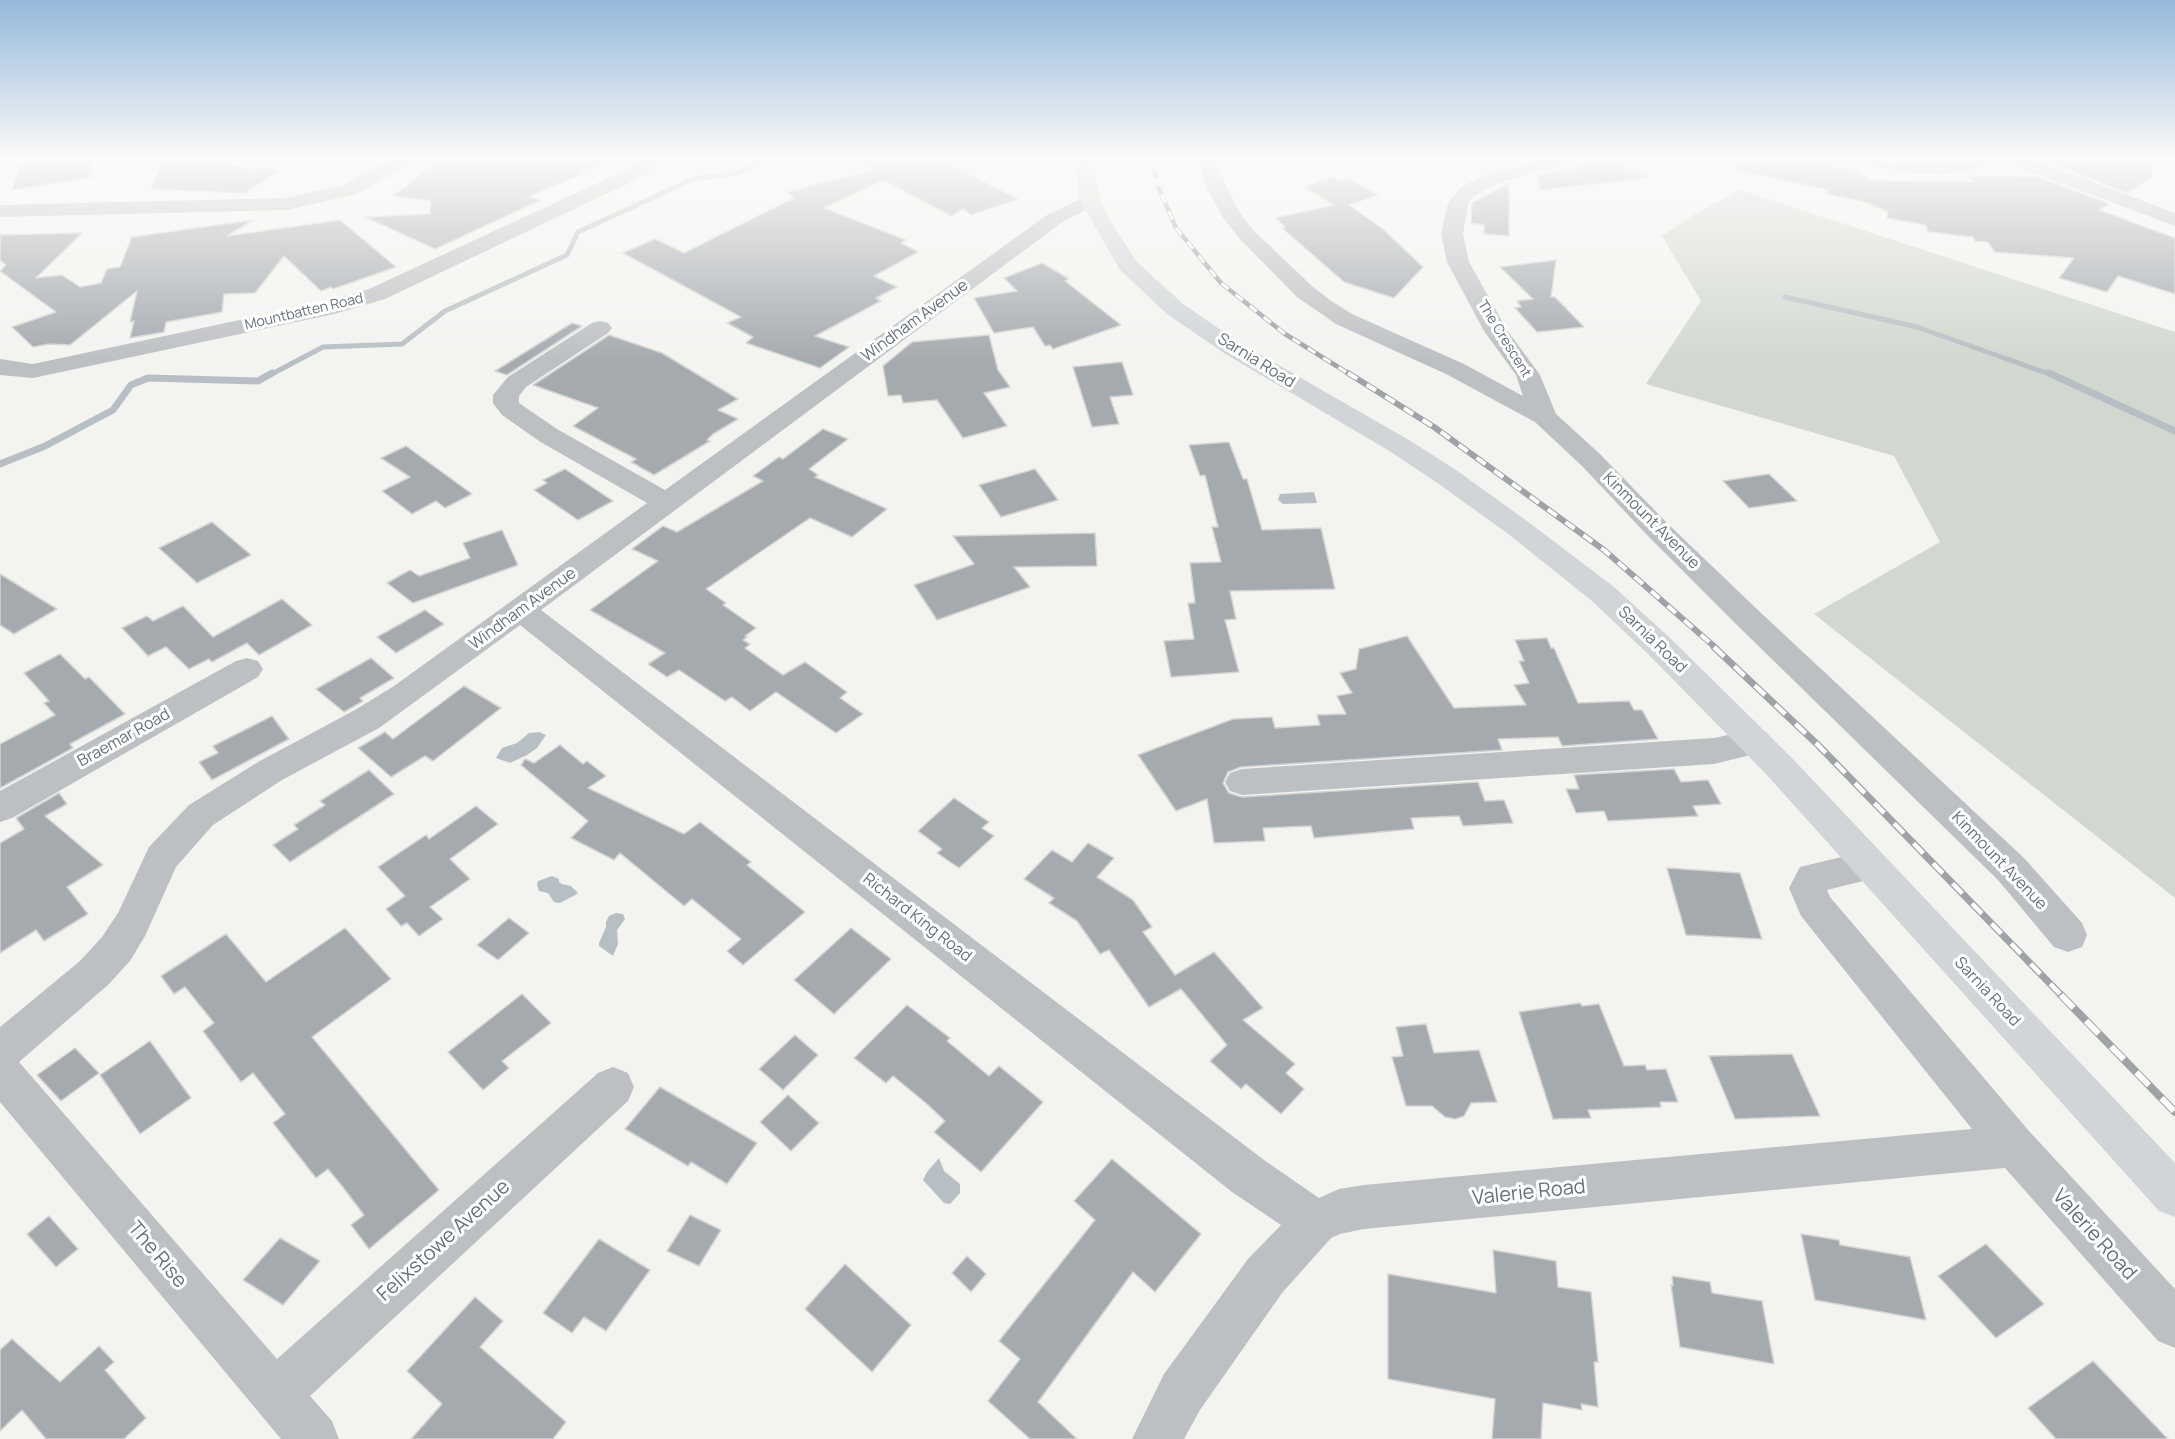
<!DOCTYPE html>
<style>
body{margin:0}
canvas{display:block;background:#f3f3f0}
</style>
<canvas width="2175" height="1439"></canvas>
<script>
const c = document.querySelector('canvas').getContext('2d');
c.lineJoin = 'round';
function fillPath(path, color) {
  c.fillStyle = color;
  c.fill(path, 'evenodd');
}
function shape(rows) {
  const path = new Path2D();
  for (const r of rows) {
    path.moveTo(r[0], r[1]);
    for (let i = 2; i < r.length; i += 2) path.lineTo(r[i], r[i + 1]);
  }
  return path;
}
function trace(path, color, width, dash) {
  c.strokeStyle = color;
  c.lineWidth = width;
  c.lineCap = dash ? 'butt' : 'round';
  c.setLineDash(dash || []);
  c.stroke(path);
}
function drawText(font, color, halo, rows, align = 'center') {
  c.font = font + ' Manrope,sans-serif';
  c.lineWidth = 6;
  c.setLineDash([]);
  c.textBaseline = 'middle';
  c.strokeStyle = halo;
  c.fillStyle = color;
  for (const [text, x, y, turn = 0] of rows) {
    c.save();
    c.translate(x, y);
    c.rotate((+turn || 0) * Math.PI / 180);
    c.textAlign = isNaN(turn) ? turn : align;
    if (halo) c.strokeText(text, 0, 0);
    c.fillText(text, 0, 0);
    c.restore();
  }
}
const green = shape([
 [1740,190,2175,332,2175,898,1814,614,1940,542,1894,456,1646,384,1701,301,1662,236,1698,212]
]);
const water = shape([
 [1314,492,1317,503,1283,504,1278,500,1280,494],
 [539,732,546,735,537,748,527,755,510,763,496,758,502,748,517,743,529,733],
 [552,876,559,879,559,882,562,884,571,886,578,893,577,894,560,903,554,902,548,893,539,891,537,885,538,881],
 [616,913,623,914,625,919,617,930,618,944,613,956,599,946,599,943,606,927,606,922,609,916],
 [939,1158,944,1171,960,1184,960,1193,950,1204,944,1203,923,1180,927,1172]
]);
const streamFar1 = shape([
 [1785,297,1917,327,2052,375],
 [270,375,323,347,402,344,445,311,567,255,578,232,693,179,739,173,762,160]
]);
const stream = shape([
 [2049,373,2175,431],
 [0,464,45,446,113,410,131,385,148,378,258,381,272,373]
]);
const building = shape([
 [62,160,61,163,90,161,92,177,12,190,19,165,62,160],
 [163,160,192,160,191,162,281,170,245,193,151,189,163,160],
 [439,160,609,160,582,171,585,173,528,197,541,200,435,249,365,217,430,214,431,201,393,196,439,160],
 [860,160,940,160,1018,199,971,215,963,209,951,216,883,180,824,208,906,240,901,243,918,252,874,276,897,287,876,298,881,301,815,336,849,347,820,368,746,343,753,337,727,323,741,317,623,253,655,239,684,253,794,198,787,192,876,169,860,163,860,160],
 [1606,160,1615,160,1649,178,1540,190,1538,175,1606,160],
 [1736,160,1804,160,1856,171,1871,180,1974,182,1968,176,2038,177,2110,204,2099,210,2175,238,2175,294,2118,276,2107,292,2059,278,2074,258,1995,252,1988,242,1975,241,1973,237,1928,232,1926,225,1887,218,1888,212,1865,202,1826,194,1828,190,1735,170,1736,160],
 [2044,160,2150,160,2152,177,2127,193,2044,160],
 [1333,177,1339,181,1347,178,1378,195,1349,205,1383,229,1423,267,1394,298,1344,282,1282,228,1286,227,1275,218,1334,205,1304,187,1333,177],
 [1509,183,1509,236,1484,234,1484,225,1471,223,1472,203,1509,183],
 [253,220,227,236,340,220,396,267,333,289,331,287,321,291,284,256,255,293,224,294,222,312,166,322,164,332,130,338,134,321,130,322,137,291,70,345,49,344,33,347,12,327,56,312,0,271,6,265,0,260,0,235,82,233,36,278,62,275,80,287,101,283,107,269,120,267,132,237,253,220],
 [1556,260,1551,297,1555,297,1584,327,1537,332,1515,308,1521,307,1517,301,1533,299,1500,267,1556,260],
 [1042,263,1069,279,1065,281,1121,325,1053,349,1050,345,1045,346,1033,327,994,333,974,298,1017,291,1004,278,1042,263],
 [572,323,582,326,507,375,495,371,572,323],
 [609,335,662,353,738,399,718,410,738,419,713,434,707,440,710,441,654,475,631,462,636,459,573,426,598,408,533,385,609,335],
 [989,335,998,370,1010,387,984,393,1007,426,963,438,937,400,903,403,901,395,888,396,883,366,912,342,989,335],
 [1122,362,1133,395,1110,397,1119,424,1092,427,1073,367,1122,362],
 [823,429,848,439,809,469,818,475,815,477,887,509,852,537,810,518,706,589,726,603,723,605,756,628,745,636,747,637,743,640,750,644,745,648,770,666,783,675,805,662,847,692,840,698,863,714,836,733,776,692,750,711,732,697,725,701,679,670,667,677,648,664,665,653,590,610,658,561,632,549,663,526,677,532,763,481,753,476,779,457,783,459,823,429],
 [1229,442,1243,479,1247,479,1262,530,1321,528,1335,589,1230,591,1236,619,1225,620,1239,672,1171,677,1164,641,1194,639,1188,603,1195,603,1190,563,1221,562,1212,527,1218,527,1205,475,1200,476,1189,445,1229,442],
 [406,446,446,475,472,494,445,508,436,501,412,514,382,491,410,477,381,458,406,446],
 [565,469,613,501,578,520,534,490,547,483,543,480,565,469],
 [1035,469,1058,500,1001,517,979,485,1035,469],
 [1769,474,1797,501,1749,508,1723,481,1769,474],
 [212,522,251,555,197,583,159,548,212,522],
 [502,530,518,565,413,603,387,583,410,570,419,576,470,558,463,543,502,530],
 [1095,533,1097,566,1014,567,1030,587,937,620,914,585,974,564,953,536,1095,533],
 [0,574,57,609,14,634,0,625,0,574],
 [282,599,312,625,259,655,247,643,212,662,209,659,189,669,166,647,148,656,122,628,147,616,153,621,183,606,213,637,282,599],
 [425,610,444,624,396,653,377,637,425,610],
 [1407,636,1454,708,1526,705,1514,685,1529,683,1519,661,1524,661,1515,640,1547,638,1551,648,1554,648,1578,703,1629,701,1634,710,1642,710,1658,739,1562,746,1558,737,1498,739,1502,750,1241,767,1228,772,1223,783,1229,793,1242,797,1478,782,1485,801,1504,800,1513,823,1463,826,1459,816,1411,818,1414,829,1314,838,1311,826,1263,828,1265,841,1214,843,1207,799,1176,811,1138,755,1233,719,1272,717,1275,728,1320,725,1317,715,1346,714,1337,696,1352,693,1340,673,1356,669,1359,649,1407,636],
 [60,654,85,679,89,677,125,714,70,744,73,748,0,788,0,744,55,715,44,703,49,701,24,673,60,654],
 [371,658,394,678,360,698,363,701,344,712,316,689,371,658],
 [464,686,501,708,433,761,425,756,391,777,358,748,385,732,393,739,464,686],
 [272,716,289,739,212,780,199,762,218,753,213,746,272,716],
 [560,745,583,764,587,761,606,776,588,788,684,834,700,822,751,862,747,865,805,912,743,965,727,951,741,939,692,899,684,906,620,853,614,860,571,838,588,821,521,765,525,759,534,763,560,745],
 [1674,769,1681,782,1708,780,1721,804,1693,806,1698,816,1608,821,1604,811,1576,813,1566,789,1579,789,1574,775,1674,769],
 [369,770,394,794,290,862,273,845,298,829,294,825,325,805,320,801,369,770],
 [59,793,67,804,45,816,103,865,67,887,88,914,44,941,36,930,0,953,0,843,24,829,16,818,59,793],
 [954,798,989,822,982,828,994,836,959,868,937,853,942,849,918,831,954,798],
 [476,806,498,824,450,859,470,879,430,907,443,919,419,936,407,923,401,926,386,909,405,896,378,867,426,835,429,839,476,806],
 [1088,843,1114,858,1097,877,1133,900,1152,927,1143,932,1175,975,1214,952,1263,1008,1243,1020,1295,1064,1286,1073,1304,1089,1281,1114,1246,1084,1241,1089,1210,1061,1227,1045,1181,989,1149,1007,1109,950,1100,954,1077,921,1049,903,1054,898,1024,879,1052,850,1072,862,1088,843],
 [1667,868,1740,873,1762,939,1686,935,1667,868],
 [509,918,529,933,498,960,477,945,509,918],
 [345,928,391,979,312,1037,439,1190,369,1249,351,1225,364,1215,342,1186,328,1169,316,1178,273,1123,285,1114,253,1073,241,1082,203,1031,214,1023,185,987,174,994,161,976,226,934,266,982,345,928],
 [851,928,891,959,834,1014,794,980,851,928],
 [522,994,551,1023,502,1061,509,1068,483,1090,448,1052,522,994],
 [1580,1003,1582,1006,1599,1004,1624,1066,1645,1065,1647,1070,1666,1069,1678,1102,1660,1102,1661,1107,1588,1110,1591,1118,1553,1119,1519,1012,1580,1003],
 [907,1005,950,1038,947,1041,989,1076,999,1066,1043,1102,981,1172,934,1132,945,1121,927,1104,893,1076,886,1083,854,1058,907,1005],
 [1426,1024,1434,1053,1479,1050,1497,1102,1471,1103,1464,1116,1455,1119,1445,1117,1432,1106,1406,1106,1392,1057,1403,1056,1396,1027,1426,1024],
 [795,1035,818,1055,783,1090,759,1069,795,1035],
 [150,1041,191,1098,140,1134,100,1075,150,1041],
 [75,1048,99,1073,61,1101,37,1075,75,1048],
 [1792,1054,1820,1116,1735,1119,1709,1056,1792,1054],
 [660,1087,757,1143,727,1184,691,1162,688,1166,625,1129,660,1087],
 [788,1095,819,1123,791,1151,760,1122,788,1095],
 [1112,1159,1201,1234,1155,1292,1133,1272,1038,1402,1077,1439,1030,1439,988,1401,1020,1359,999,1341,1095,1220,1074,1201,1112,1159],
 [690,1215,721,1230,699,1266,667,1251,690,1215],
 [49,1216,78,1249,56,1267,27,1234,49,1216],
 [1801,1234,1839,1240,1840,1245,1910,1257,1926,1320,1815,1300,1801,1234],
 [280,1238,320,1261,283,1305,243,1280,280,1238],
 [599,1239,650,1270,606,1331,584,1317,572,1333,543,1313,599,1239],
 [1986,1244,2044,1304,1996,1338,1938,1276,1986,1244],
 [1493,1250,1556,1261,1558,1287,1591,1292,1598,1362,1594,1362,1598,1407,1581,1404,1582,1410,1543,1403,1541,1439,1492,1439,1495,1399,1388,1379,1388,1274,1496,1293,1493,1250],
 [967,1256,986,1274,971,1292,952,1273,967,1256],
 [845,1264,911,1325,872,1372,805,1309,845,1264],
 [1672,1276,1710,1282,1712,1293,1762,1301,1774,1364,1680,1347,1671,1285,1673,1286,1672,1276],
 [475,1297,503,1321,480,1347,566,1422,553,1439,411,1439,442,1404,407,1371,475,1297],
 [12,1339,60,1382,99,1346,114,1362,105,1370,146,1418,124,1439,46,1439,22,1410,0,1431,0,1350,12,1339],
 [2093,1361,2168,1439,2056,1439,2028,1408,2093,1361]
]);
const minor = shape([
 [391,160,414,160,411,164,356,194,287,210,0,217,0,205,287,198,343,185,391,160],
 [642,160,665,160,662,164,631,182,385,299,334,314,33,378,0,375,0,359,33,364,329,301,369,289,617,174,642,160],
 [1198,160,1217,160,1227,188,1238,210,1253,230,1313,287,1330,300,1352,314,1464,364,1523,396,1516,375,1484,331,1447,262,1441,234,1448,203,1460,188,1482,176,1539,160,1574,160,1572,164,1527,174,1496,184,1474,196,1468,204,1463,234,1469,262,1507,330,1540,375,1556,414,1600,454,1667,523,1760,612,2024,858,2082,923,2087,935,2082,947,2068,952,2054,947,1998,880,1738,626,1647,535,1582,466,1535,422,1446,374,1336,324,1297,297,1239,238,1222,216,1207,188,1198,160],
 [1858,160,1940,162,1996,160,1993,164,1970,171,1940,174,1912,173,1868,166,1861,164,1858,160],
 [2007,160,2034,160,2175,213,2175,226,2010,164,2007,160],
 [1090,194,1097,196,1100,200,1097,204,1061,223,541,610,1264,1160,1319,1198,1339,1189,1364,1185,1972,1129,1801,916,1789,888,1800,867,1870,850,1883,854,1888,865,1883,876,1827,890,1830,897,2029,1131,2175,1289,2175,1348,2158,1341,2005,1168,1364,1229,1340,1234,1331,1238,1282,1293,1200,1410,1184,1439,1132,1439,1164,1374,1248,1259,1281,1225,1232,1192,520,625,379,728,282,780,213,825,176,867,145,936,130,961,108,985,19,1062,277,1359,598,1073,613,1067,628,1073,634,1087,628,1101,310,1396,332,1421,339,1439,281,1439,0,1102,0,1027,80,961,102,937,118,913,149,847,189,805,258,762,355,710,394,686,647,503,539,441,502,415,493,403,493,395,508,377,592,323,600,321,608,323,612,328,608,333,526,387,519,396,519,403,557,429,665,490,1047,215,1090,194],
 [247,658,258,661,263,669,258,677,12,818,0,822,0,791,236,661,247,658],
 [1755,729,1767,733,1772,742,1767,751,1714,764,1242,795,1230,791,1225,782,1230,773,1242,769,1714,738,1755,729]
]);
const major = shape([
 [1075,160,1093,160,1100,200,1111,222,1136,261,1183,304,1240,343,1409,440,1456,470,1527,521,1614,587,1670,638,1790,756,2175,1163,2175,1217,2159,1211,1766,774,1648,654,1592,601,1507,533,1436,482,1391,452,1224,353,1167,314,1120,270,1080,200,1075,160]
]);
const railFar3 = shape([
 [1153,160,1157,184,1176,228,1221,283,1285,334,1351,375]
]);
const railFar2 = shape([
 [1348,373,1434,427,1604,550,1716,648]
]);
const railFar1 = shape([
 [1714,647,1818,745,2062,996]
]);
const rail = shape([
 [2061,995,2175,1112]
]);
const farStreetnames = [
 ["Mountbatten Road",304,312,-13],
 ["The Crescent",1504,339,58]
];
const streetNames = [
 ["Windham Avenue",915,321,-36],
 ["Sarnia Road",1256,361,32],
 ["Kinmount Avenue",1651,521,45],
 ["Windham Avenue",523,609,-36],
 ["Sarnia Road",1652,640,44],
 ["Braemar Road",124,738,-29],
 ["Kinmount Avenue",1999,861,46],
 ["Richard King Road",917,918,38],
 ["Sarnia Road",1987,992,47]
];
const nearStreetnames = [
 ["Valerie Road",1529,1193,-6],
 ["Valerie Road",2094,1235,48],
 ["Felixstowe Avenue",444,1241,-42],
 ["The Rise",157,1255,50]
];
fillPath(green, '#d2d8d0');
fillPath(water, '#b8bfc4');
trace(streamFar1, '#b8bfc4', 5);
trace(stream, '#b8bfc4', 7);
fillPath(building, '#a5aaaf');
trace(building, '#d4d4d3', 1.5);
fillPath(minor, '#bdc0c3');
fillPath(major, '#d1d5d8');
trace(railFar3, '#9fa3a8', 4.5);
trace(railFar2, '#9fa3a8', 6);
trace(railFar1, '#9fa3a8', 7);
trace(rail, '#9fa3a8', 8);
trace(railFar3, '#fff', 3, [9]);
trace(railFar2, '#fff', 4, [11]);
trace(railFar1, '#fff', 4.5, [14]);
trace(rail, '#fff', 6, [18]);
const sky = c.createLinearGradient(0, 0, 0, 361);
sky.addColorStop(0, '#95b8da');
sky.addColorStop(0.44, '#fafaf8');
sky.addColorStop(1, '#fafaf800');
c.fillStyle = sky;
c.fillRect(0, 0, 2175, 361);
drawText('14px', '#66707d', '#fff', farStreetnames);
drawText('16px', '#66707d', '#fff', streetNames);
drawText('20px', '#66707d', '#fff', nearStreetnames);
</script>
